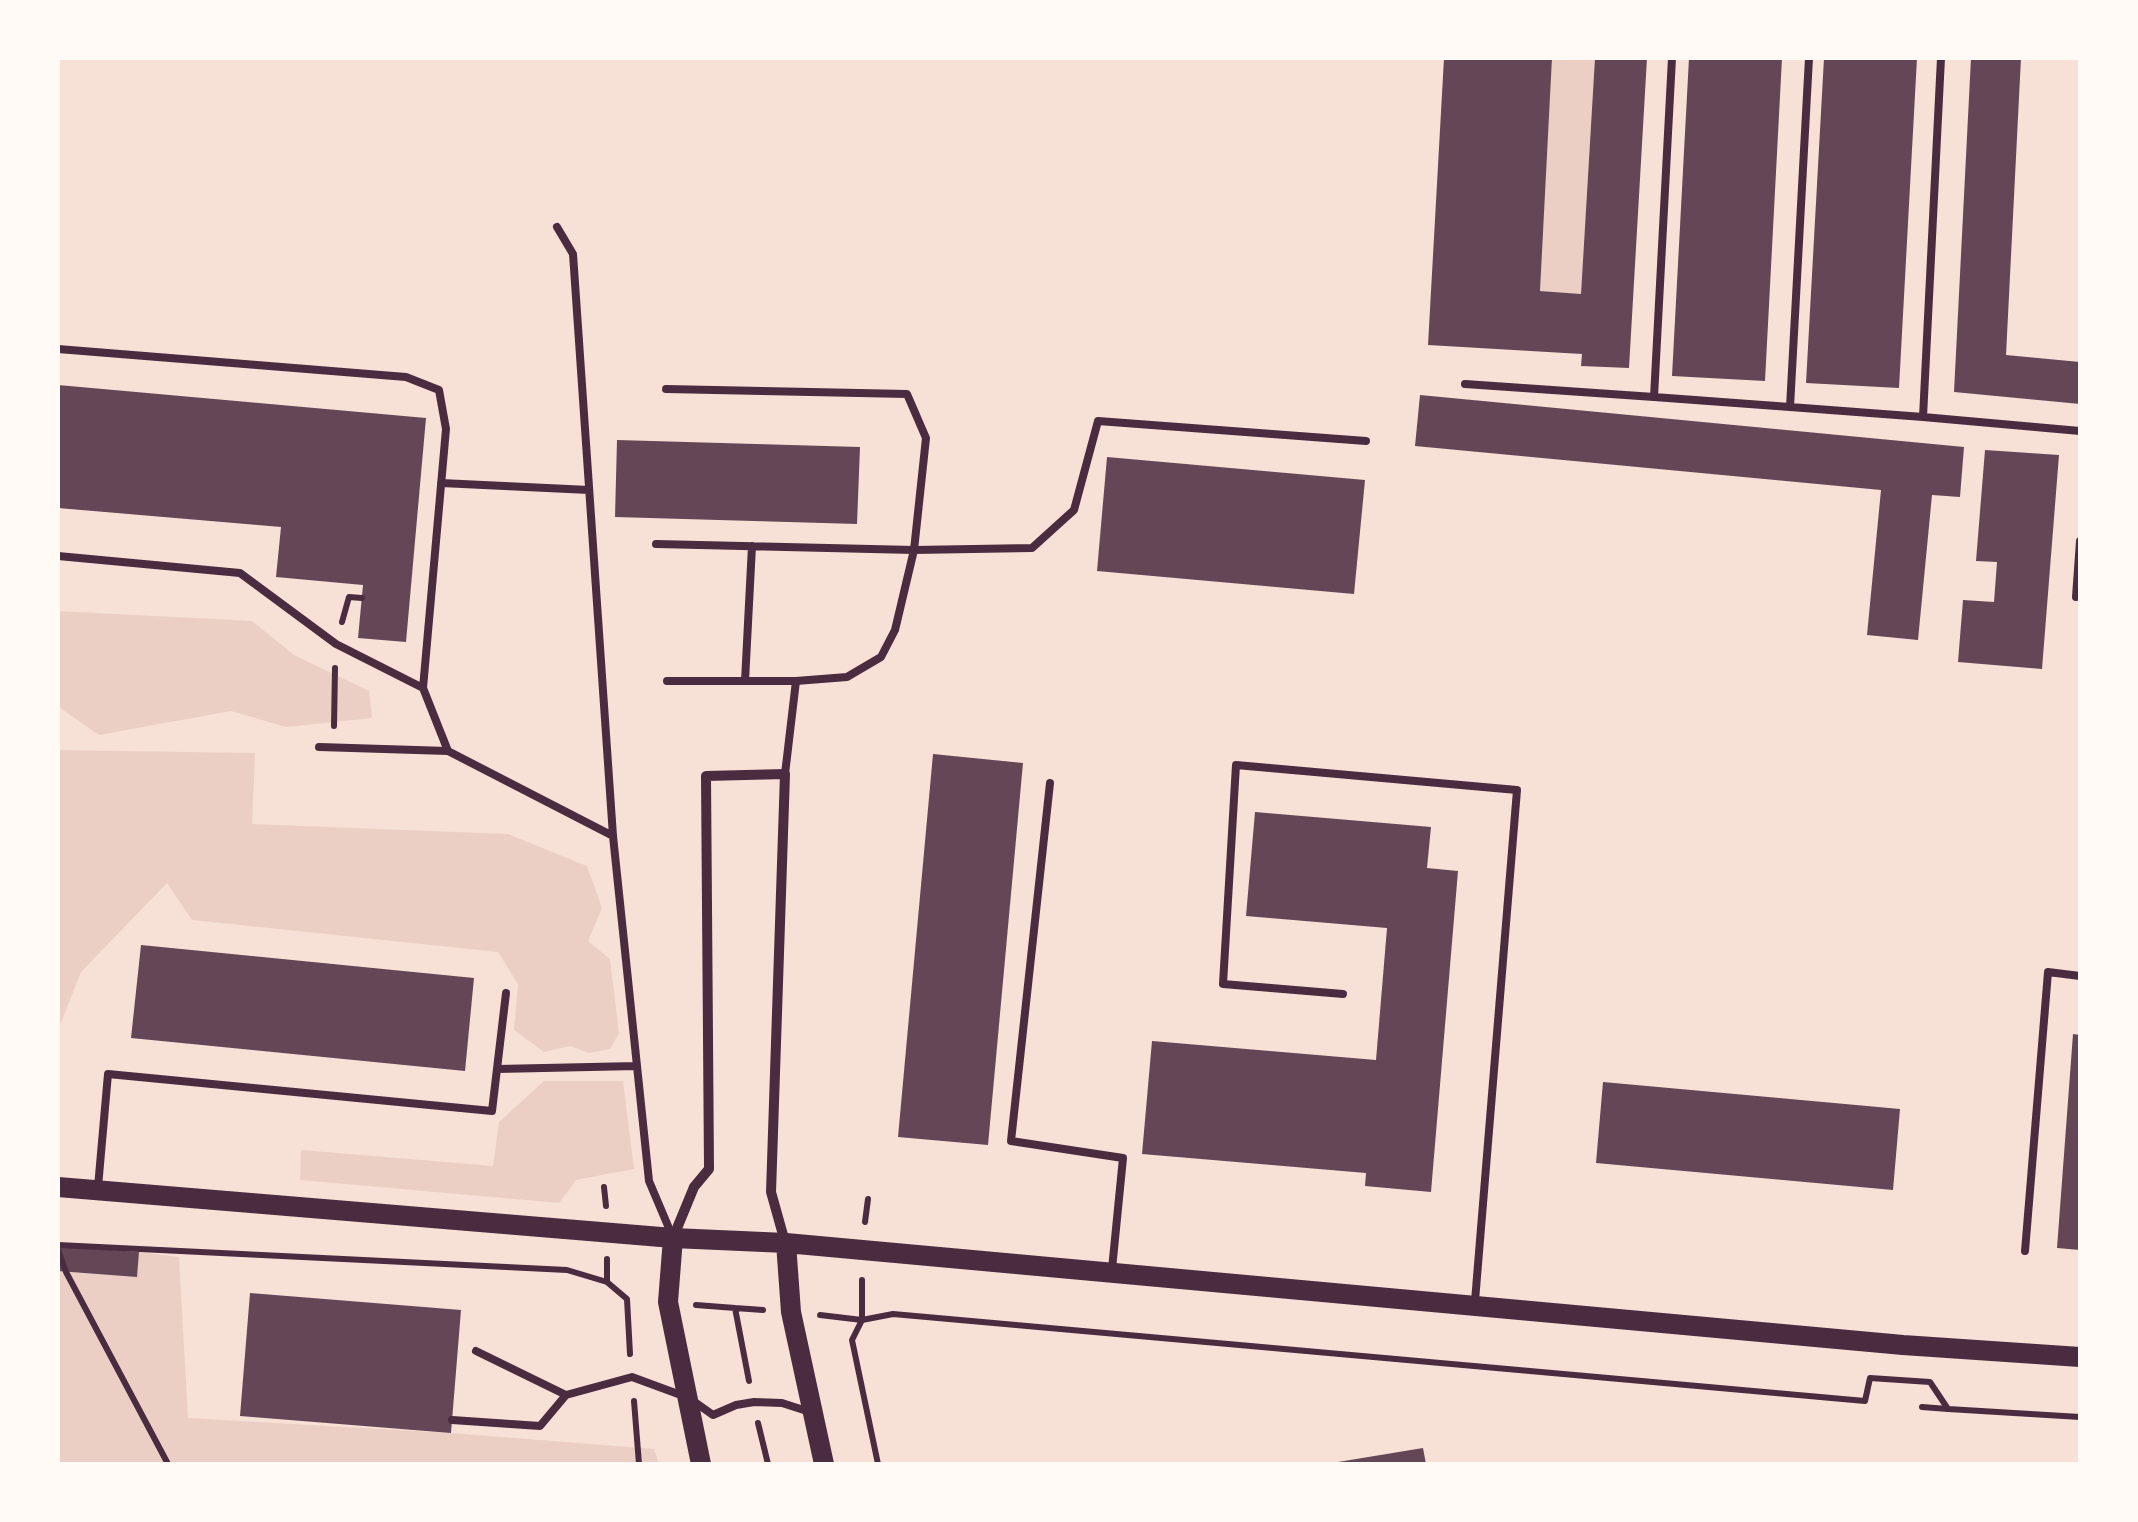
<!DOCTYPE html>
<style>
body{margin:0}
#map{position:relative;width:2138px;height:1522px;overflow:hidden;background:#f7e1d7;font-family:"Open Sans",sans-serif}
canvas{display:block}
.frame{position:absolute;inset:0;border:60px solid #fffaf5;pointer-events:none}
</style>
<div id="map">
<canvas width="2138" height="1522"></canvas>
<div class="frame"></div>
</div>
<script>
const c = document.querySelector('canvas').getContext('2d');
c.lineJoin = 'round';
function fillPath(path, color) {
  c.fillStyle = color;
  c.fill(path, 'evenodd');
}
function shape(rows) {
  const path = new Path2D();
  for (const r of rows) {
    path.moveTo(r[0], r[1]);
    for (let i = 2; i < r.length; i += 2) path.lineTo(r[i], r[i + 1]);
  }
  return path;
}
function trace(path, color, width, dash) {
  c.strokeStyle = color;
  c.lineWidth = width;
  c.lineCap = dash ? 'butt' : 'round';
  c.setLineDash(dash || []);
  c.stroke(path);
}
const green = shape([
 [1552,58,1595,58,1581,294,1540,291],
 [58,611,252,621,294,655,369,691,372,718,286,727,231,711,99,735,60,708,58,709],
 [58,750,255,753,252,824,508,834,587,866,602,908,588,941,610,959,619,1033,610,1049,589,1053,570,1046,544,1052,514,1030,518,984,498,952,192,920,167,883,81,972,58,1030],
 [544,1081,623,1081,634,1169,576,1180,559,1203,300,1180,301,1150,493,1166,499,1122],
 [58,1247,139,1252,179,1257,188,1418,451,1433,654,1449,659,1464,58,1464]
]);
const building = shape([
 [1444,58,1552,58,1540,291,1581,294,1595,58,1647,58,1629,368,1581,366,1582,354,1428,345],
 [1689,58,1782,58,1765,381,1672,376],
 [1824,58,1917,58,1899,388,1806,383],
 [1971,58,2021,58,2006,355,2080,362,2080,404,1954,392],
 [58,385,426,418,406,642,358,638,363,585,276,577,281,527,58,508],
 [1420,395,1964,447,1960,497,1932,495,1918,640,1867,635,1881,490,1415,446],
 [617,440,860,447,857,524,615,517],
 [1985,450,2059,455,2042,669,1958,662,1963,600,1994,602,1997,562,1976,561],
 [1107,457,1365,480,1354,594,1097,571],
 [933,754,1023,763,988,1145,898,1137],
 [1255,812,1431,827,1427,868,1458,871,1431,1192,1365,1186,1366,1173,1142,1154,1152,1041,1376,1060,1387,928,1246,916],
 [141,945,474,978,465,1071,131,1038],
 [2073,1034,2080,1035,2080,1250,2057,1248],
 [1603,1082,1900,1109,1893,1190,1596,1163],
 [58,1246,139,1252,137,1277,58,1271],
 [250,1293,461,1310,451,1433,240,1416],
 [1423,1448,1426,1464,1338,1464,1338,1462]
]);
const path = shape([
 [342,622,349,597,362,598],
 [334,726,335,668],
 [604,1187,606,1206],
 [865,1222,868,1199],
 [58,1245,567,1270,607,1282,627,1299,630,1354],
 [58,1250,66,1272,168,1464],
 [607,1282,607,1259],
 [696,1305,735,1308],
 [820,1315,862,1320,862,1280],
 [749,1381,735,1308,763,1310],
 [634,1401,639,1464],
 [1948,1409,2080,1417],
 [758,1423,768,1464],
 [878,1464,852,1340,862,1320,893,1314,1865,1401,1870,1378,1930,1382,1948,1409,1922,1407]
]);
const service = shape([
 [1672,58,1654,397,1790,407],
 [1809,58,1790,407,1923,417],
 [1941,58,1923,417,2080,431],
 [557,227,573,254,613,836,649,1181,671,1233],
 [58,349,406,377,439,390,446,429,423,688],
 [1465,384,1654,397],
 [666,389,907,394,926,438,914,550,895,630,881,657,847,677,796,681,667,681],
 [441,483,589,490],
 [656,544,914,550,1032,548,1074,510,1098,421,1366,441],
 [58,556,240,573,336,644,423,688,448,751,613,836],
 [2076,597,2080,541],
 [745,681,752,546],
 [319,747,448,751],
 [785,774,796,681],
 [1050,783,1011,1141,1123,1158,1112,1269],
 [1343,994,1223,984,1236,765,1517,790,1475,1301],
 [497,1069,637,1066],
 [98,1187,108,1074,492,1111,506,993],
 [2025,1251,2048,972,2080,976],
 [476,1351,566,1395],
 [452,1420,540,1426,566,1395,632,1377,689,1398,713,1415,736,1405,754,1402,782,1403,810,1412]
]);
const minor = shape([
 [673,1238,694,1187,709,1169,706,776,785,774,771,1192,785,1242]
]);
const secondary = shape([
 [58,1187,673,1238,786,1243,1903,1345,2080,1357],
 [673,1238,668,1302,701,1464],
 [786,1243,791,1312,824,1464]
]);
fillPath(green, '#ebcfc5');
fillPath(building, '#644757');
trace(path, '#4a2c40', 6);
trace(service, '#4a2c40', 8);
trace(minor, '#4a2c40', 10);
trace(secondary, '#4a2c40', 20);
</script>
